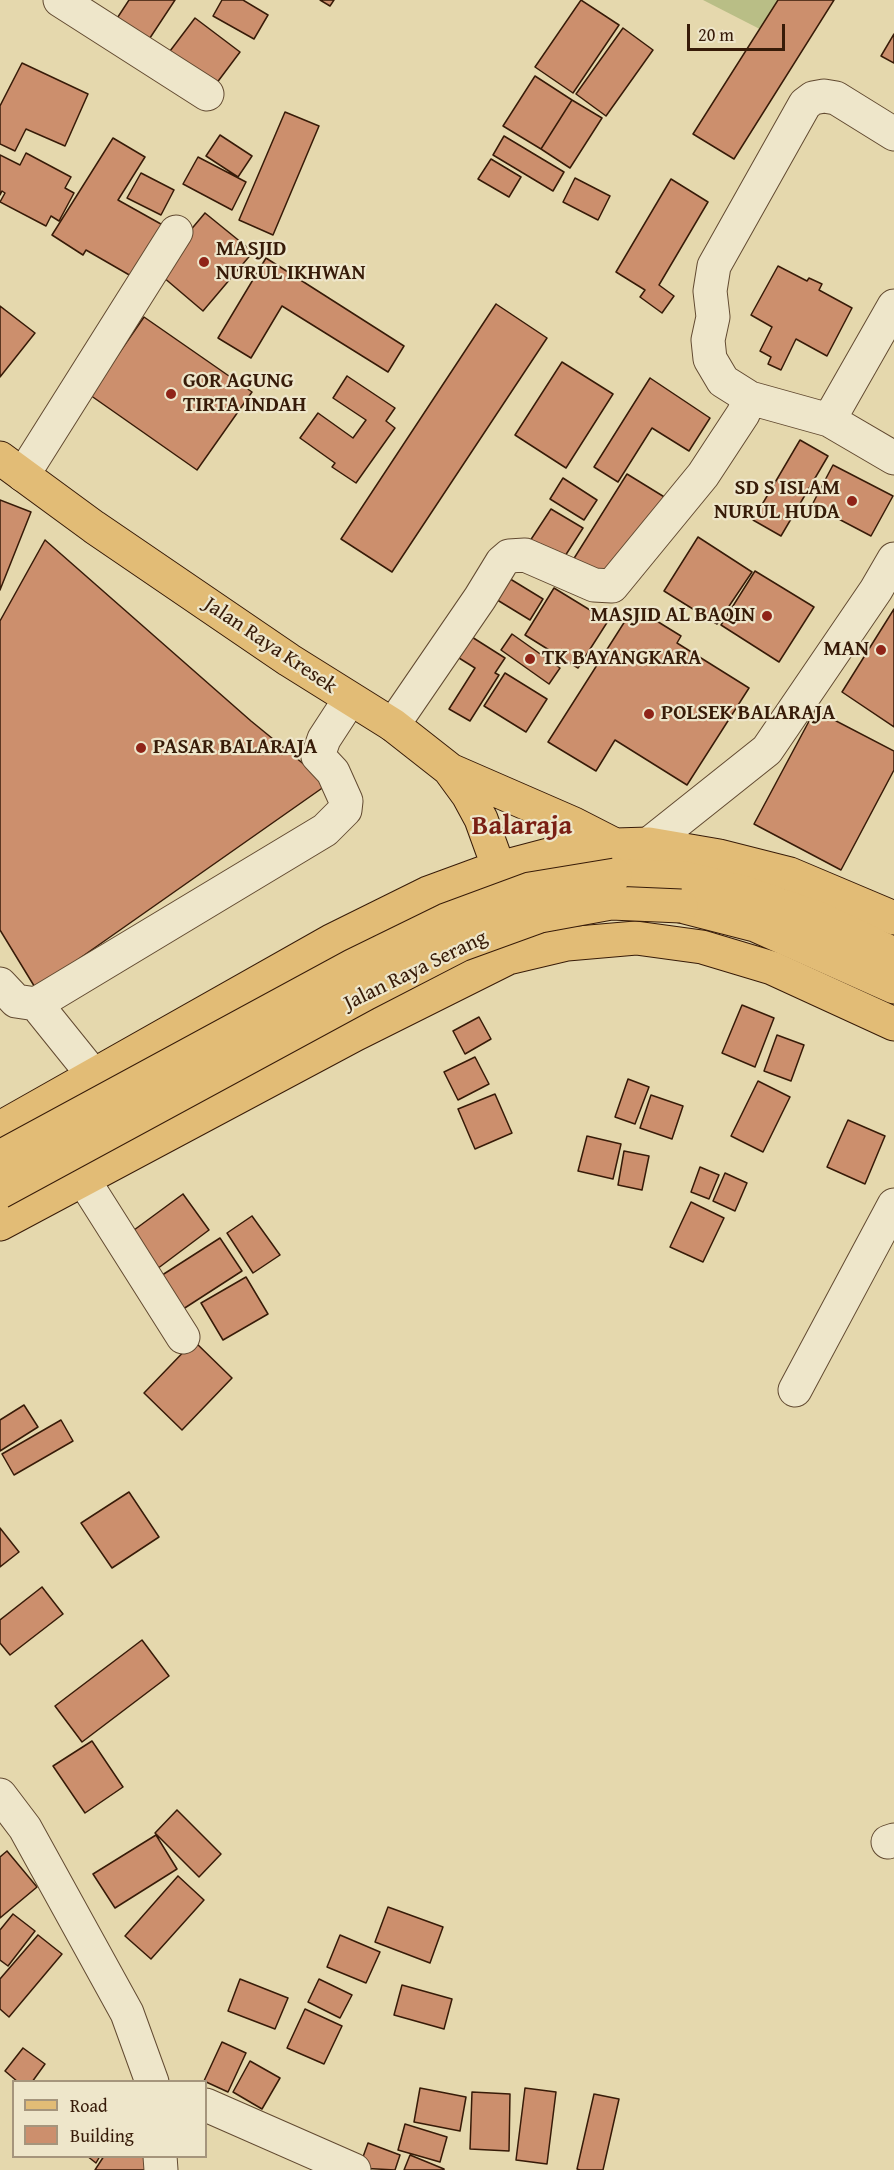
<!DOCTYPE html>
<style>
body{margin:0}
#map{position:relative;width:894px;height:2170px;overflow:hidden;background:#e5d8ad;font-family:"Gentium Book Plus",serif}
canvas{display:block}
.legend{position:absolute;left:12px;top:2080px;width:195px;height:78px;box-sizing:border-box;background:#eee6ca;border:2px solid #a5957c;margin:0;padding:8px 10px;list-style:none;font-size:18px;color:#371b08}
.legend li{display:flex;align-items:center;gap:12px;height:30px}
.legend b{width:30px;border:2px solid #a5957c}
.scale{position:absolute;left:687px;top:24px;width:98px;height:27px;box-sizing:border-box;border:3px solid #371b08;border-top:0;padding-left:8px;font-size:18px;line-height:21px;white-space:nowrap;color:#371b08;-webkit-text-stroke:4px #eee6ca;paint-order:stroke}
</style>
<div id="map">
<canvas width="894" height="2170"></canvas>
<ul class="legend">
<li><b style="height:8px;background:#e2bc76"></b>Road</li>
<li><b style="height:16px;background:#cc8f6d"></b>Building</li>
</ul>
<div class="scale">20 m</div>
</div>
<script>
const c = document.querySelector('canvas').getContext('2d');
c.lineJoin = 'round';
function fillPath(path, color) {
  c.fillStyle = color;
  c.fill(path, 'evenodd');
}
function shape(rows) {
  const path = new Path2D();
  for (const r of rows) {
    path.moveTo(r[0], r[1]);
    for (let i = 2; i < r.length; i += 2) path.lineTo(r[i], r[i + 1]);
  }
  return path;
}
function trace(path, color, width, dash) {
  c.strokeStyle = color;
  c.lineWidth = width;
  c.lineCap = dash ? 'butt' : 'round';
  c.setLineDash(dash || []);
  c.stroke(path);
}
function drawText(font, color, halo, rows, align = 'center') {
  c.font = font + ' "Gentium Book Plus",serif';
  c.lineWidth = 4.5;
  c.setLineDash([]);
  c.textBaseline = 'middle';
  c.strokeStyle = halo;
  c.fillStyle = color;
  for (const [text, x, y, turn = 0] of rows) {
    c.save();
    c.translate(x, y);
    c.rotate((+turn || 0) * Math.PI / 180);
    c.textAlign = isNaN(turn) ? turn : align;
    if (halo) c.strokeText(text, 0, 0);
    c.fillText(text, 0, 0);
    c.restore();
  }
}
const green = shape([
 [703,0,814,0,791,45]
]);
const building = shape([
 [129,0,175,0,144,47,112,26,129,0],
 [222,0,243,0,268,15,254,39,213,16,222,0],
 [320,0,334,0,330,6,320,0],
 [581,0,619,25,573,93,535,67,581,0],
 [778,0,834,0,734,159,693,134,778,0],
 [195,18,240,52,213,88,167,55,195,18],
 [623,28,653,50,606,116,576,94,623,28],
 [894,34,894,63,881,56,894,34],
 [22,63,88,94,65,146,26,129,15,151,0,144,0,106,22,63],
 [535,76,572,100,541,149,503,126,535,76],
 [572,100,602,118,570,168,541,149,572,100],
 [285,112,319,126,273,235,239,220,285,112],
 [220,135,252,156,238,177,206,156,220,135],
 [504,136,564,172,553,191,493,155,504,136],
 [113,138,145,157,118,200,168,228,138,280,86,250,83,255,52,235,113,138],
 [26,153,71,177,65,188,74,193,59,221,51,216,46,226,0,202,5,193,2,191,0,195,0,155,20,165,26,153],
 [198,157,246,182,232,210,183,184,198,157],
 [491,159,521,177,509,197,478,179,491,159],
 [141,173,174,190,161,215,127,198,141,173],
 [575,178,610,196,598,220,563,202,575,178],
 [671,179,708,202,659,285,674,296,662,313,640,297,645,290,616,272,671,179],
 [205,213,253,252,203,311,156,271,205,213],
 [266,258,404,346,388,372,282,306,251,358,218,338,266,258],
 [778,266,807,281,809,278,822,284,819,290,852,308,827,356,796,339,781,370,768,364,771,357,760,351,772,327,751,315,778,266],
 [496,304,547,338,392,572,341,539,496,304],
 [0,306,35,333,0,377,0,306],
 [144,317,252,392,197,470,90,395,144,317],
 [562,362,613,394,566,468,515,435,562,362],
 [347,376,395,408,386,421,395,428,356,483,332,467,335,463,300,438,318,413,353,438,366,420,333,398,347,376],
 [650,378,710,418,689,451,652,428,618,482,594,467,650,378],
 [800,440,828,456,781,536,753,520,800,440],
 [833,465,893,496,871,536,812,505,833,465],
 [627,474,666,498,612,585,573,560,627,474],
 [563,478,597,500,584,520,550,499,563,478],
 [0,500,31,512,0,590,0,500],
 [551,509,583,528,558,567,526,547,551,509],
 [698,537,752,572,717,624,664,591,698,537],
 [45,540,251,721,328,784,36,989,0,930,0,621,45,540],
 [755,571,814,607,779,662,721,625,755,571],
 [507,577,543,599,530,620,494,598,507,577],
 [554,588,608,621,578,668,525,635,554,588],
 [634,607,681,636,677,643,749,688,687,785,615,740,596,771,548,742,634,607],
 [894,609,894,727,842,692,894,609],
 [464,632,505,658,495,673,499,675,470,721,449,709,475,668,451,653,464,632],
 [512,634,560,668,549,684,501,650,512,634],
 [505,673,547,699,526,732,484,706,505,673],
 [815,710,894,751,894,770,841,870,754,824,815,710],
 [742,1005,774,1018,755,1067,722,1053,742,1005],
 [479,1017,491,1039,465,1054,453,1031,479,1017],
 [777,1035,804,1045,791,1081,764,1071,777,1035],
 [475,1057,489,1084,458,1100,444,1072,475,1057],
 [628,1079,649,1087,635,1124,615,1117,628,1079],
 [758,1081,790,1097,763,1152,731,1136,758,1081],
 [495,1094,512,1133,475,1149,458,1109,495,1094],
 [651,1095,683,1106,672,1139,640,1128,651,1095],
 [848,1120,885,1136,865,1184,827,1167,848,1120],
 [587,1136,621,1144,613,1179,578,1171,587,1136],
 [624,1151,649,1156,642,1190,618,1185,624,1151],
 [700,1167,719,1175,709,1199,691,1192,700,1167],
 [725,1173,747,1183,735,1211,713,1201,725,1173],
 [183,1194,209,1230,157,1269,130,1233,183,1194],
 [691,1202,724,1218,703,1262,670,1247,691,1202],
 [252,1216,280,1255,253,1273,227,1233,252,1216],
 [220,1238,242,1271,177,1313,156,1279,220,1238],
 [246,1277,268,1314,223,1340,201,1303,246,1277],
 [194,1341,232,1378,182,1430,144,1393,194,1341],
 [24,1405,38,1427,0,1451,0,1420,24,1405],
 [61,1420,73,1441,14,1475,2,1454,61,1420],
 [129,1492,159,1537,112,1568,81,1523,129,1492],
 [0,1528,19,1552,0,1567,0,1528],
 [42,1587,63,1614,10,1655,0,1643,0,1620,42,1587],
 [142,1640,169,1676,82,1742,55,1706,142,1640],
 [92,1741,123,1787,85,1813,53,1766,92,1741],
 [177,1810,221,1854,199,1877,155,1833,177,1810],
 [156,1835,177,1869,115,1908,93,1874,156,1835],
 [7,1851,37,1887,0,1918,0,1857,7,1851],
 [178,1876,204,1900,151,1959,125,1936,178,1876],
 [388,1907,443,1927,430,1963,375,1942,388,1907],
 [13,1914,35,1931,8,1966,0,1960,0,1930,13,1914],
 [38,1935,62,1954,9,2017,0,2009,0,1979,38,1935],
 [340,1935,380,1952,366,1983,327,1967,340,1935],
 [240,1979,288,1998,275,2029,228,2011,240,1979],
 [319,1979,352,1995,340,2018,308,2002,319,1979],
 [402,1985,452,1999,444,2029,394,2015,402,1985],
 [305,2009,342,2026,324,2064,287,2048,305,2009],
 [222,2042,246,2053,228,2092,204,2081,222,2042],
 [23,2048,45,2064,32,2082,18,2082,5,2071,23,2048],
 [250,2061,280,2078,262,2109,233,2092,250,2061],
 [420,2088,466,2097,460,2131,414,2122,420,2088],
 [525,2088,556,2092,547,2164,516,2160,525,2088],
 [472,2092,510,2094,509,2151,470,2149,472,2092],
 [594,2094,619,2099,603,2170,580,2170,577,2169,594,2094],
 [405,2124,447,2137,440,2162,398,2150,405,2124],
 [368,2143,400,2155,395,2170,359,2168,368,2143],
 [410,2155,444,2169,444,2170,404,2170,410,2155],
 [87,2156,100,2156,96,2163,87,2156],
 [104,2156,144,2156,153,2170,95,2170,104,2156]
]);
const minor = shape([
 [60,0,207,94],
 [750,398,829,420,894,458],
 [829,420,894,306],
 [23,475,176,232],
 [393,725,480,598,502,562,509,556,525,555,594,585,612,586,703,475,743,414,750,398,723,381,710,359,708,340,713,317,710,291,714,266,805,104,813,98,824,96,836,98,894,134],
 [649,844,767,750,876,590,894,559],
 [0,984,16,1001,36,1004,94,1076],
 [36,1004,325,830,345,810,346,801,333,772,318,756,324,739,350,699],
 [83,1179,183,1337],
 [795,1390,894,1205],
 [0,1795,25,1828,127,2013,152,2082],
 [888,1842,894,1840],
 [206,2105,354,2170],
 [160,2156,161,2170]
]);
const major = shape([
 [0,458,94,527,289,660,393,725,449,769,468,795,481,819,506,888],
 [450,770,574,824,615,845],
 [0,1128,331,941,428,893,488,871,560,852,615,845,649,844,719,856,790,874,894,918],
 [0,1224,356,1034,508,958,567,944,636,938,702,947,772,968,894,1024]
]);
const highway = shape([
 [615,875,685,878,746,893,818,918,894,954],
 [681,906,755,925,894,987]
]);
const highwayBridge = shape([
 [0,1157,354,965,446,920,530,889,615,875],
 [0,1192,365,994,460,945,540,916,611,903,681,906]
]);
const markers = [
 [204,262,6,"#8f2418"],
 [171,394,6,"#8f2418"],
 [852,501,6,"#8f2418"],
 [767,616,6,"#8f2418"],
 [881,650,6,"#8f2418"],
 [530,659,6,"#8f2418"],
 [649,714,6,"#8f2418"],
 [141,748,6,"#8f2418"]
];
const poiNames = [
 ["MASJID",216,250],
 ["NURUL IKHWAN",216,274],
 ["GOR AGUNG",183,382],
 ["TIRTA INDAH",183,406],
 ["SD S ISLAM",840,489,"right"],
 ["NURUL HUDA",840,513,"right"],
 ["MASJID AL BAQIN",755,616,"right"],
 ["MAN",869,650,"right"],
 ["TK BAYANGKARA",542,659],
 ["POLSEK BALARAJA",661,714],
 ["PASAR BALARAJA",153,748]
];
const streetNames = [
 ["Jalan Raya Kresek",270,646,34],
 ["Jalan Raya Serang",416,971,-26]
];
const districtNames = [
 ["Balaraja",522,827]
];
fillPath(green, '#b9be86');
fillPath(building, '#cc8f6d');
trace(building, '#371b08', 1.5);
trace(minor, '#624a31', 35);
trace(major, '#371b08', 35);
trace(highway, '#371b08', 35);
trace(minor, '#eee6ca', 33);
trace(major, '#e2bc76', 33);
trace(highway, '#e2bc76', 33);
trace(highwayBridge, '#371b08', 35, []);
trace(highwayBridge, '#e2bc76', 33);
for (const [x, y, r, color] of markers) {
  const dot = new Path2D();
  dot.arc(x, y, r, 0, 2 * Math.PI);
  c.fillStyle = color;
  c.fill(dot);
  trace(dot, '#eee6ca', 2);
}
drawText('bold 21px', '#371b08', '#eee6ca', poiNames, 'left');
drawText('21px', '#371b08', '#eee6ca', streetNames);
drawText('bold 27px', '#7a1f14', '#eee6ca', districtNames);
</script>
